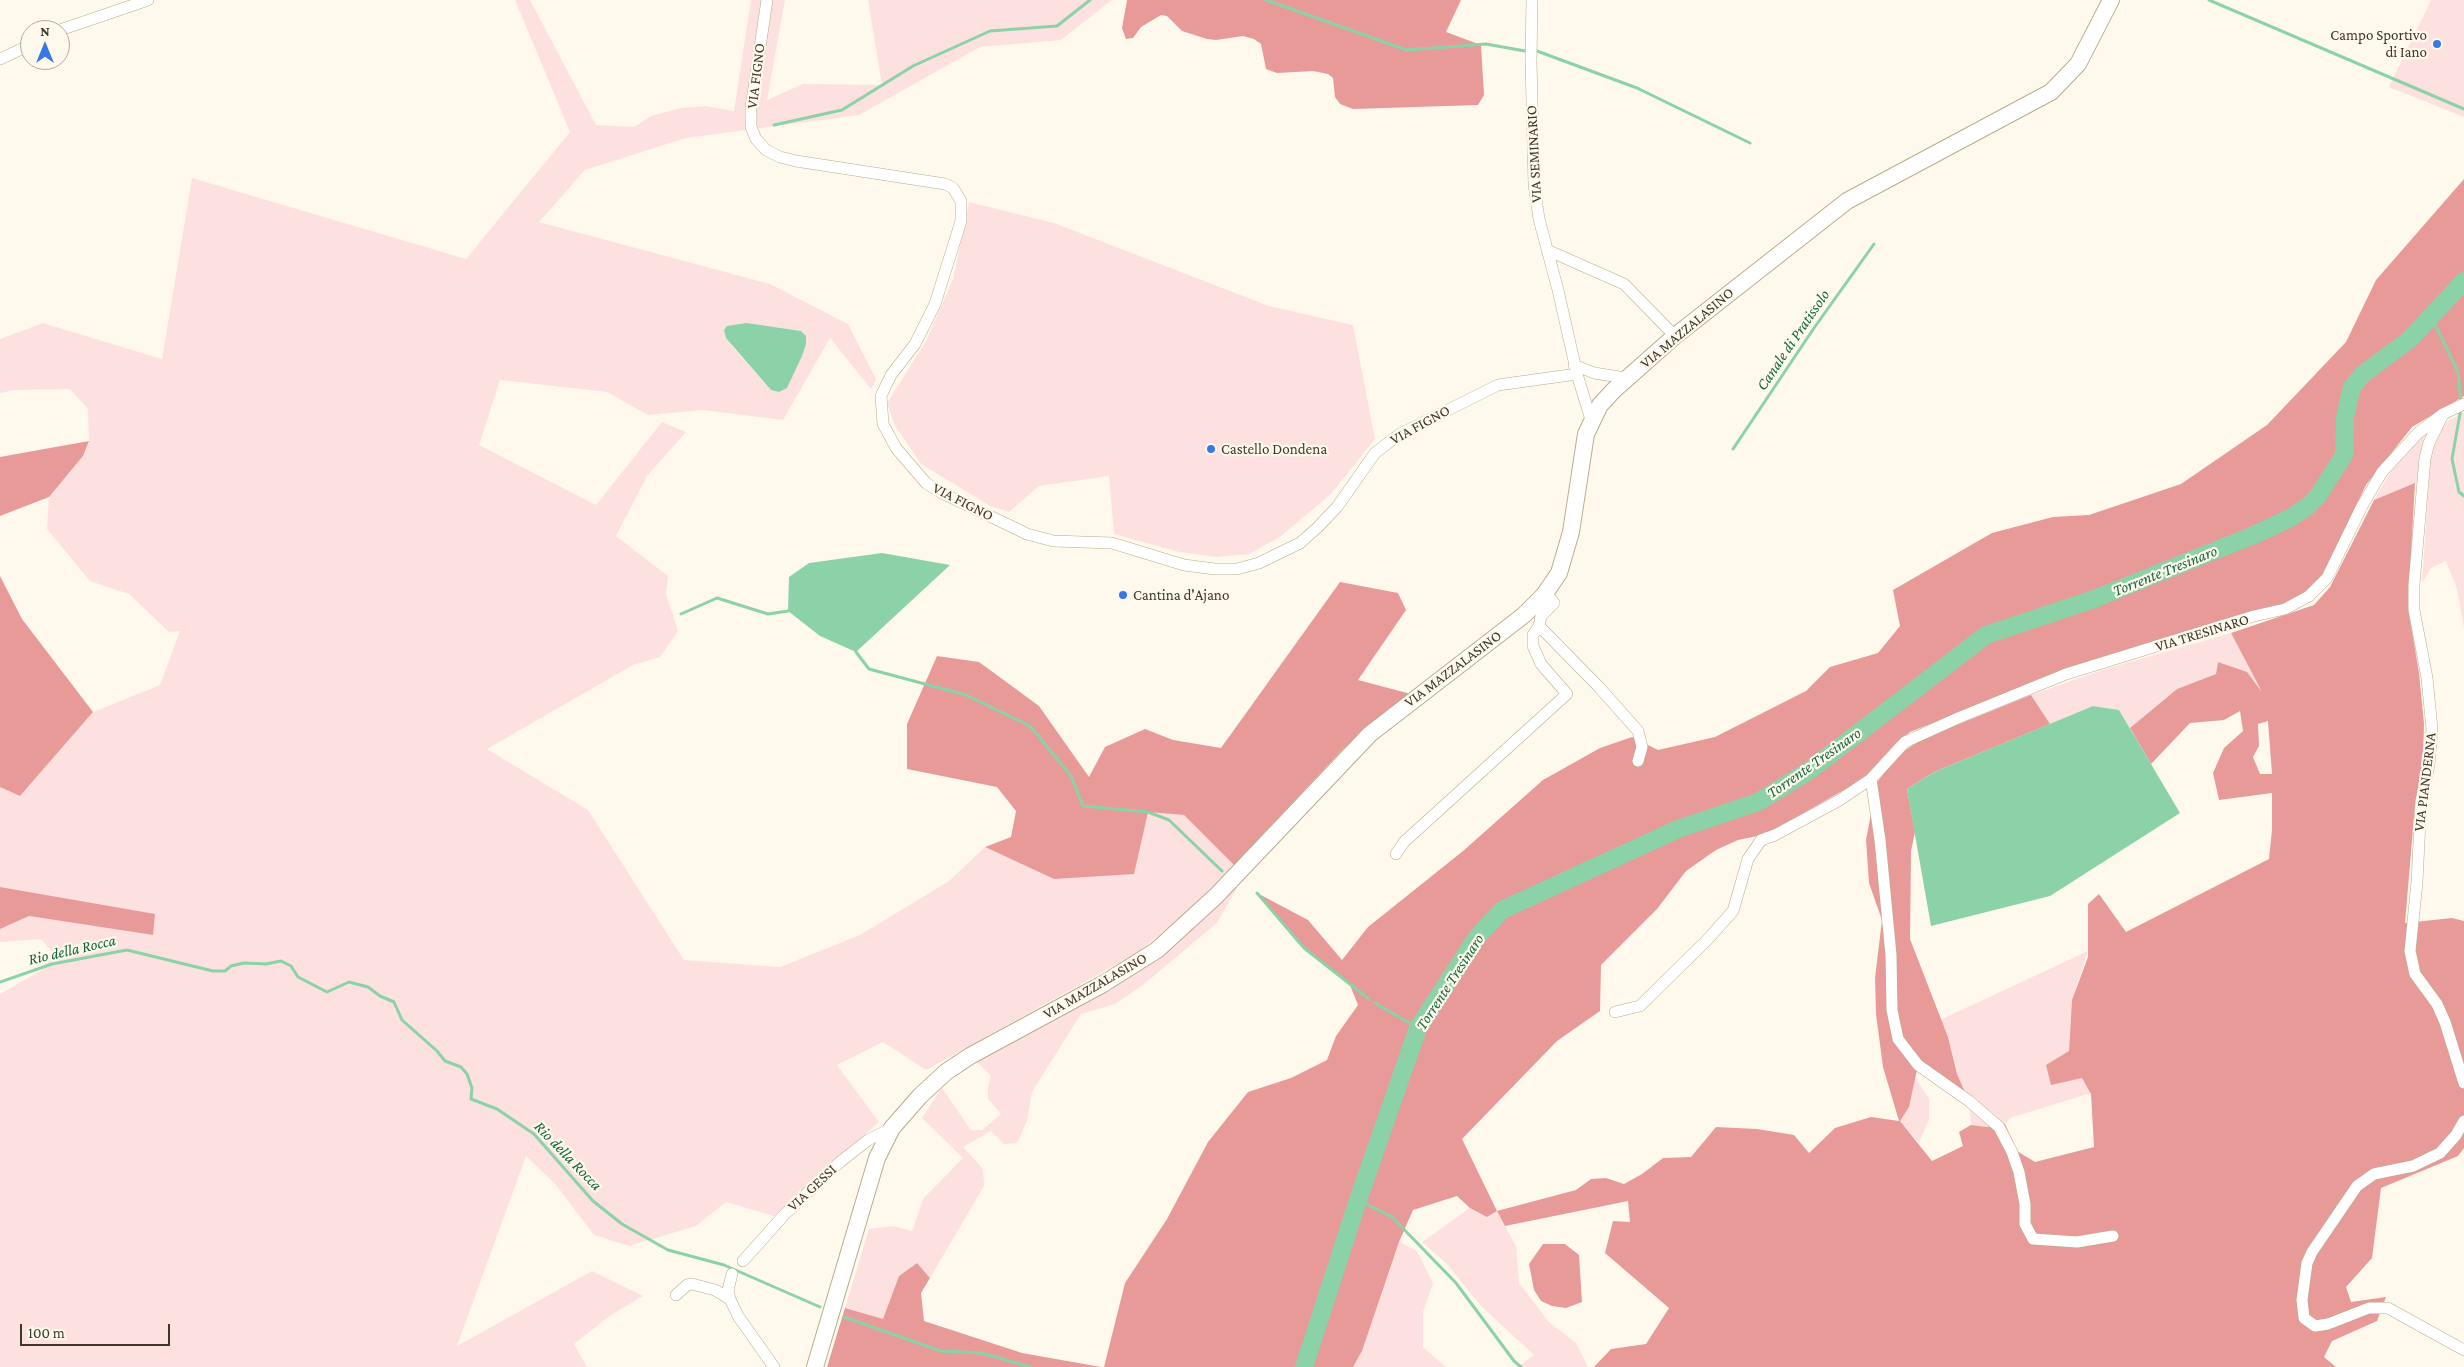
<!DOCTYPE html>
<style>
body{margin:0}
#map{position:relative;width:2464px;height:1367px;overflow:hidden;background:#fef9ec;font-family:"Crimson Pro",serif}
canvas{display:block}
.north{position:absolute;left:20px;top:20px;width:50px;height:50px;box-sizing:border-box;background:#fef9ec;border:1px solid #b1ac9f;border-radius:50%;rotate:0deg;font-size:14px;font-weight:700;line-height:20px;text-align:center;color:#3d382b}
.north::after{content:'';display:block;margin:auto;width:18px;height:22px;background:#3679e6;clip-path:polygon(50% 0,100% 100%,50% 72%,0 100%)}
.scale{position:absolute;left:20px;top:1324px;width:150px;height:22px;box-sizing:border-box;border:2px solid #3d382b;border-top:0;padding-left:6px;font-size:15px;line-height:18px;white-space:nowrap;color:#3d382b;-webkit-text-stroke:4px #fef9ec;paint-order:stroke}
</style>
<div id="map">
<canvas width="2464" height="1367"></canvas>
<div class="north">N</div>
<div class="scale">100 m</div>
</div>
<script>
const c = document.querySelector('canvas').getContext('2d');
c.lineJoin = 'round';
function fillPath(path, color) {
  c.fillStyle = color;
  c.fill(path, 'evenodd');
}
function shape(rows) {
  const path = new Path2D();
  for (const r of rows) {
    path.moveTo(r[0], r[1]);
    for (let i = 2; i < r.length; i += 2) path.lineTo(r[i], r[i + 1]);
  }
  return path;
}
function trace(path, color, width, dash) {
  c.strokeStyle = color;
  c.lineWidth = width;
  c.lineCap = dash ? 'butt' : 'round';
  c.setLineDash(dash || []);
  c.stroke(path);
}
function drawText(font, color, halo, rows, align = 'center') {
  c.font = font + ' "Crimson Pro",serif';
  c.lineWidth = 4.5;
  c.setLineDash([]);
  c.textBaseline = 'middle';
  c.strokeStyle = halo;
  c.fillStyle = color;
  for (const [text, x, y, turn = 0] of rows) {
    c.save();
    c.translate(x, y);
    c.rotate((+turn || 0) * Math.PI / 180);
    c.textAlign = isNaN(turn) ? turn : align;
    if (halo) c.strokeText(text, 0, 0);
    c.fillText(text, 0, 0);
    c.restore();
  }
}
const green = shape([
 [515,0,530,0,596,125,634,127,651,116,681,108,706,106,734,111,751,0,785,0,767,100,803,84,882,85,868,0,1112,0,1061,40,980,47,859,115,686,138,585,170,539,222,770,284,848,324,876,379,871,389,830,338,783,420,703,410,648,415,607,392,500,380,479,445,596,505,662,422,686,432,647,476,616,536,668,576,666,594,678,631,660,657,633,665,487,749,588,810,684,960,780,967,860,935,949,881,985,847,1054,879,1148,812,1184,815,1234,865,1182,917,1137,953,926,1070,883,1042,837,1065,879,1122,774,1216,726,1202,696,1226,629,1246,594,1235,556,1185,526,1156,457,1346,592,1271,643,1296,611,1315,574,1344,587,1367,0,1367,0,994,42,970,52,952,41,939,0,942,0,929,29,916,152,935,155,915,0,887,0,787,20,796,93,712,160,685,180,631,169,632,129,594,90,581,47,529,49,497,83,456,89,442,88,409,70,389,15,390,0,393,0,339,43,323,162,359,192,178,466,259,570,132],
 [747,323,801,331,806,344,787,388,771,390,732,346],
 [2431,0,2464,0,2464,117,2389,87],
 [969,202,1054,223,1269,306,1353,325,1375,439,1331,494,1281,536,1250,554,1216,557,1179,552,1114,534,1109,476,1039,486,1009,512,990,506,921,464,894,424,887,403,926,341,953,279],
 [2464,412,2464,628,2457,589,2446,561,2431,568,2422,583,2429,481,2415,483,2374,500,2391,471,2414,445,2428,432],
 [2231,633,2265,697,2218,662,2216,674,2177,689,2130,728,2119,710,2093,706,2050,724,2031,695,2102,670],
 [1243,877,1217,923,1143,985,1115,1004,1081,1014,1032,1092,1027,1121,1017,1143,1004,1144,991,1131,963,1147,983,1169,984,1186,930,1278,917,1263,899,1276,883,1320,845,1308,869,1229,894,1226,912,1231,923,1199,963,1158,922,1118,942,1088,971,1130,982,1130,1001,1114,988,1099,988,1087,991,1076,974,1059,1104,989],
 [2088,951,2072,1000,2069,1051,2091,1093,2010,1118,2005,1124,1987,1127,1971,1125,1969,1101,1957,1074,1948,1037,1940,1020],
 [1915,1077,1929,1099,1929,1120,1919,1142,1899,1121,1909,1107],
 [1470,1208,1487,1217,1497,1211,1516,1246,1519,1283,1549,1322,1576,1343,1588,1367,1518,1367,1534,1355,1481,1306,1447,1264,1422,1242],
 [1399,1242,1417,1251,1433,1283,1423,1312,1423,1347,1446,1367,1353,1367,1362,1351]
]);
const forest = shape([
 [1127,0,1461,0,1446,32,1481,45,1484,95,1478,105,1353,109,1340,104,1335,97,1333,78,1328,74,1313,71,1277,73,1266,69,1261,44,1254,39,1243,36,1216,40,1207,39,1182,31,1167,16,1161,15,1141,27,1133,38,1126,39,1122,28],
 [2464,179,2464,396,2412,427,2366,485,2321,579,2298,599,1958,713,1910,732,1895,744,1863,779,1767,834,1738,840,1716,850,1686,871,1657,909,1601,965,1600,1011,1557,1041,1462,1139,1497,1211,1576,1190,1591,1179,1606,1178,1624,1184,1642,1174,1663,1158,1691,1157,1716,1127,1757,1129,1794,1135,1809,1153,1835,1128,1871,1117,1899,1121,1883,1067,1876,1014,1875,978,1882,920,1869,883,1866,840,1877,782,1901,753,1922,739,2031,695,2050,724,1934,772,1907,789,1915,832,1911,851,1910,939,1948,1037,1957,1074,1969,1101,1918,1065,1909,1107,1900,1121,1932,1161,1963,1146,1959,1132,1971,1125,1987,1127,2005,1124,2017,1151,2035,1162,2094,1147,2091,1094,2082,1078,2051,1085,2046,1065,2069,1051,2072,1000,2088,957,2088,904,2099,894,2126,932,2269,859,2272,830,2272,793,2219,800,2213,773,2224,748,2243,731,2240,711,2224,720,2190,723,2151,764,2130,728,2177,689,2216,674,2218,662,2247,672,2262,692,2231,633,2314,605,2330,587,2374,500,2415,483,2408,608,2419,673,2424,724,2423,762,2415,805,2405,923,2452,918,2464,921,2464,1148,2458,1156,2381,1188,2372,1258,2346,1287,2351,1302,2386,1297,2377,1321,2332,1341,2324,1357,2336,1367,1594,1367,1611,1349,1646,1344,1669,1308,1605,1253,1613,1221,1630,1222,1628,1201,1505,1226,1497,1211,1487,1217,1470,1208,1457,1196,1413,1210,1399,1242,1362,1351,1353,1367,1104,1367,1125,1283,1167,1219,1208,1142,1248,1092,1291,1078,1327,1060,1336,1036,1358,1005,1350,985,1304,948,1257,893,1308,920,1342,960,1368,927,1463,851,1543,780,1600,748,1632,737,1658,750,1715,737,1806,691,1830,667,1878,653,1900,626,1893,590,1992,533,2053,517,2089,515,2181,484,2267,425,2346,342,2376,280],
 [2268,721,2272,774,2260,774,2253,757,2259,746,2258,724],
 [89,441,83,456,49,497,0,516,0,457],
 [0,576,22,619,93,712,20,796,0,787],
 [1340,582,1398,593,1406,610,1358,680,1411,694,1343,749,1234,865,1184,815,1148,812,1134,874,1054,879,985,847,1011,837,1016,811,997,787,907,769,907,724,937,656,979,662,1039,706,1089,777,1105,747,1145,729,1173,740,1221,748],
 [0,887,155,914,153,935,29,916,0,929],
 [1543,1244,1565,1244,1579,1255,1582,1302,1566,1308,1552,1306,1541,1301,1534,1290,1529,1264],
 [917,1263,930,1278,921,1293,924,1321,1022,1353,1101,1367,827,1367,845,1308,883,1319,899,1276]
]);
const water = shape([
 [747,323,801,331,806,336,806,344,802,356,787,388,779,392,771,390,726,338,724,330,727,326],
 [882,553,950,565,856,652,820,636,788,611,789,577,809,563],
 [2093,706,2119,710,2180,813,2050,896,1931,926,1907,789,1934,772]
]);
const stream = shape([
 [1266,0,1407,50,1486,44,1525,51],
 [2209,0,2464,109],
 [1537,51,1637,88,1750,143],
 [774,125,842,110,913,66,990,31,1057,26,1090,0],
 [2432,318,2458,372,2461,402],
 [2461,408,2452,459,2459,492,2464,496],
 [1733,449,1814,328,1874,244],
 [681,614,717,598,768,614,788,611],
 [856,652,869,669,966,695,1030,726,1071,776,1083,806,1148,812,1169,820,1222,871],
 [1257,893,1304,948,1369,999],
 [0,982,52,964,127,950,213,971,225,971,231,966,244,963,266,964,281,961,291,966,298,977,327,992,349,982,368,987,380,996,394,1002,402,1020,437,1051,445,1061,461,1067,467,1074,472,1088,471,1099,497,1109,534,1134,593,1201,622,1224,668,1250,724,1265,820,1307],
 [1375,1003,1418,1028],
 [1358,1200,1392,1217,1456,1283,1514,1361,1521,1367],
 [844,1317,941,1351,981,1353,1031,1367]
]);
const river = shape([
 [1304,1367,1358,1200,1418,1028,1477,937,1502,910,1678,829,1758,802,1810,770,1986,635,2094,599,2254,535,2290,518,2308,506,2318,496,2344,455,2345,417,2352,387,2363,374,2409,340,2464,281]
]);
const minor = shape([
 [767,0,751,108,751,127,756,139,766,150,780,157,796,161,945,184,953,188,961,201,961,221,935,304,915,344,891,375,881,396,883,424,896,448,926,483,940,492,1027,534,1053,541,1112,543,1184,565,1215,569,1237,569,1259,563,1300,543,1317,528,1337,507,1375,453,1400,434,1498,385,1577,374],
 [1532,0,1531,61,1534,184,1539,219,1558,290,1577,374,1591,420],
 [60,30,148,0],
 [0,59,30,45],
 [1547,250,1624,284,1675,336],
 [1574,365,1594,373,1626,378],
 [2442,416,2429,443,2425,458,2414,584,2414,610,2427,678,2432,729,2429,765,2421,801,2417,882,2410,951,2415,974,2437,1004,2445,1022,2464,1083],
 [1546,593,1554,603,1541,616,1539,626,1598,686,1638,731,1642,747,1638,761],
 [1871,779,1880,840,1891,955,1892,1010,1898,1039,1918,1065,1969,1101,1999,1127,2012,1152,2019,1172,2025,1204,2025,1224,2033,1239,2077,1242,2113,1236],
 [1396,854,1404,842,1567,694,1541,664,1533,646,1533,635,1539,626],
 [1615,1012,1640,1006,1708,939,1733,911,1748,859,1761,840,1775,835,1838,801,1871,779,1905,742,1958,718,2066,674,2254,616,2285,609,2309,596,2327,578,2362,506,2382,472,2418,433,2443,414,2464,404],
 [2464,1121,2456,1135,2440,1153,2413,1166,2374,1174,2357,1186,2312,1252,2307,1263,2302,1300,2304,1318,2315,1326,2328,1324,2369,1308,2388,1308,2464,1350],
 [743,1261,784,1215,840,1162,868,1140,892,1128],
 [676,1295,687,1285,692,1284,715,1290,730,1299,738,1316,774,1367],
 [730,1299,728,1290,732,1274]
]);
const secondary = shape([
 [815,1367,877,1158,892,1128,920,1096,946,1072,970,1056,1103,984,1157,950,1216,896,1370,734,1524,615,1544,595,1559,573,1571,532,1586,434,1600,405,1614,390,1675,336,1847,201,2051,92,2078,64,2111,0]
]);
const markers = [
 [2437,44,5,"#3679e6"],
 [1211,449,5,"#3679e6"],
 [1123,595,5,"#3679e6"]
];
const poiNames = [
 ["Campo Sportivo",2427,35,"right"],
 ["di Iano",2427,52,"right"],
 ["Castello Dondena",1221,449],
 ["Cantina d'Ajano",1133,595]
];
const streetNames = [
 ["VIA FIGNO",756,76,-83],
 ["VIA SEMINARIO",1534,154,-93],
 ["VIA MAZZALASINO",1687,328,-40],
 ["VIA FIGNO",1420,425,-29],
 ["VIA FIGNO",963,502,27],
 ["VIA TRESINARO",2202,633,-17],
 ["VIA MAZZALASINO",1453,669,-37],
 ["VIA PIANDERNA",2425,782,-83],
 ["VIA MAZZALASINO",1095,986,-30],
 ["VIA GESSI",812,1188,-43]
];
const waterNames = [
 ["Canale di Pratissolo",1793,340,-56],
 ["Torrente Tresinaro",2165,571,-22],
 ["Torrente Tresinaro",1814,763,-35],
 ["Rio della Rocca",72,950,-13],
 ["Torrente Tresinaro",1450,982,-57],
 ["Rio della Rocca",568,1156,46]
];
fillPath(green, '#fde1e0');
fillPath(forest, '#e89a99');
fillPath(water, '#8bd2a8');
trace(stream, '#8bd2a8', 3);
trace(river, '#8bd2a8', 18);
trace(minor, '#b9ac8c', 12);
trace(secondary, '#b9ac8c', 18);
trace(minor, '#fff', 11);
trace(secondary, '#fff', 16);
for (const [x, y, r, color] of markers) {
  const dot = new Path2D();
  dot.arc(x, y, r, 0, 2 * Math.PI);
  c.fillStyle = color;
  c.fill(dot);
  trace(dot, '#fef9ec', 2);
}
drawText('15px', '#3d382b', '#fef9ec', poiNames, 'left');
drawText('15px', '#3d382b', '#fef9ec', streetNames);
drawText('italic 16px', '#136640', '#fef9ec', waterNames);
</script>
